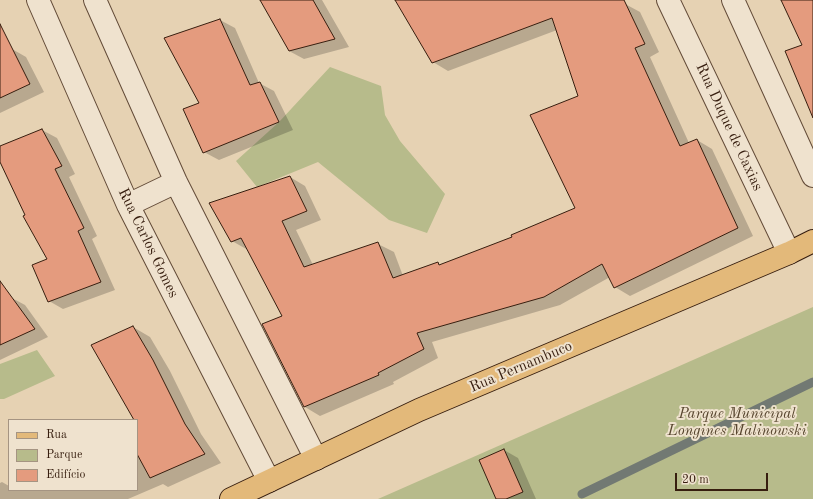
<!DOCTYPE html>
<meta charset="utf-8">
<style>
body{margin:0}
#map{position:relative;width:813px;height:499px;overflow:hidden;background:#e6d2b3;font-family:"Old Standard TT",serif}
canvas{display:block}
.legend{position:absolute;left:8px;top:419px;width:130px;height:72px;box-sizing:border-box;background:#efe2ce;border:1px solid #a59482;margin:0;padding:5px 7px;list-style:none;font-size:12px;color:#371e0f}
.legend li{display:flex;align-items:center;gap:8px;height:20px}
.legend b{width:20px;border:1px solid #a59482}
.scale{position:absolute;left:675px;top:473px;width:93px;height:18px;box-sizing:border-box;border:2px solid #371e0f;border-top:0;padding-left:5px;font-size:12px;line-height:14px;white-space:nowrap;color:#371e0f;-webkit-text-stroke:3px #efe2ce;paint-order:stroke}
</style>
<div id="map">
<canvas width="813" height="499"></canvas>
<ul class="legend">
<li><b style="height:5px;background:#e3b97a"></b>Rua</li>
<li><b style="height:11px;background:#b7bb8b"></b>Parque</li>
<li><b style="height:11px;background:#e49b7e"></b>Edifício</li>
</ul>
<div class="scale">20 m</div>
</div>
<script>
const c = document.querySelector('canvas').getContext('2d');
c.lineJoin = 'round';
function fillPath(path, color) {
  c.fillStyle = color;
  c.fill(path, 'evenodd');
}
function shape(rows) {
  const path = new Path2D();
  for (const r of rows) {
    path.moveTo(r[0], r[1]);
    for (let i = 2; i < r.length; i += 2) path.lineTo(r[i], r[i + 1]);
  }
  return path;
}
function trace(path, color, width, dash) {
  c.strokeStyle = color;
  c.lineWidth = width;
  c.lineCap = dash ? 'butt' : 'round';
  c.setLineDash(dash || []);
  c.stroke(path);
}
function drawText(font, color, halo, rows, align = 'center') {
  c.font = font + ' "Old Standard TT",serif';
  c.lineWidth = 4;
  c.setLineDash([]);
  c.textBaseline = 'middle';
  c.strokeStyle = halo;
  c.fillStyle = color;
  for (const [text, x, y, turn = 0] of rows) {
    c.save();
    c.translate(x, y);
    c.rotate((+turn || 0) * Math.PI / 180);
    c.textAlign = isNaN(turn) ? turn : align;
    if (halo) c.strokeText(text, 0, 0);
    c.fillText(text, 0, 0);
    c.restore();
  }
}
const green = shape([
 [330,67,381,86,385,115,400,141,445,194,427,233,389,220,318,162,257,187,236,161,279,122],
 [813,307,813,499,378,499,530,432],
 [37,350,55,376,4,399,0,399,0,364]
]);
const shadow = shape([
 [263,0,322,0,349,47,304,59,289,51],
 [409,0,624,0,627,5,640,12,659,52,650,57,689,143,697,140,712,149,753,236,630,296,615,287,610,277,560,305,432,342,438,358,393,382,394,384,320,416,305,407,283,317,248,250,232,241,290,177,305,186,321,220,296,230,313,265,378,244,394,252,403,276,438,264,440,265,513,238,577,209,579,96,557,30,448,71,433,62],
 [220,20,235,28,259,83,274,91,293,130,219,160,204,152,201,103],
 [12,49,26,57,44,92,0,113,0,55],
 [42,130,57,138,75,174,69,177,97,236,92,239,115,290,63,309,49,301,49,259,0,160,0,147],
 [10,297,25,305,48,337,0,360,0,302],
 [133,327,150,337,170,371,201,434,221,463,168,487,163,484,128,499,0,499,0,483,2,482,9,486,9,490,137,490,137,420,135,420],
 [504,450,518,458,536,499,498,499]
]);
const stream = shape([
 [582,494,813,382]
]);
const building = shape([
 [260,0,313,0,335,39,289,51,260,0],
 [395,0,624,0,645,44,635,48,680,146,697,139,738,228,614,288,602,264,544,297,417,333,424,349,378,373,379,375,304,407,262,324,282,316,241,238,231,242,209,203,290,176,307,211,282,221,304,267,378,242,393,278,438,262,439,265,512,237,511,235,575,208,530,115,578,96,552,18,432,63,395,0],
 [781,0,813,0,813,118,785,51,802,45,781,0],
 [220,19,250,85,260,82,279,122,203,153,183,109,199,103,164,38,220,19],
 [0,24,30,84,0,98,0,24],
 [42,129,62,166,55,169,84,228,78,231,101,282,48,302,32,265,47,259,23,216,25,215,0,162,0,146,42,129],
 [0,281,35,329,0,345,0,281],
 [133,326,153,360,185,424,205,454,150,478,137,454,137,420,134,420,91,345,133,326],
 [504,449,523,492,506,499,496,499,479,460,504,449]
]);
const minor = shape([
 [38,0,128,205,269,481],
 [95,0,176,182,316,459],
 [668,0,789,253],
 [733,0,813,176],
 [128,205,176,182]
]);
const major = shape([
 [231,499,419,410,789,253,813,241]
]);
const streetNames = [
 ["Rua Duque de Caxias",729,127,65],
 ["Rua Carlos Gomes",148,243,64],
 ["Rua Pernambuco",521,367,-23]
];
const parkNames = [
 ["Parque Municipal",737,414],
 ["Longines Malinowski",737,431]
];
fillPath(green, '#b7bb8b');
fillPath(shadow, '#0003');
trace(stream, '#727973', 9);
fillPath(building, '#e49b7e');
trace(building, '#371e0f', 1);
trace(minor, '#634b38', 24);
trace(major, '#371e0f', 24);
trace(minor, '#efe2ce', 22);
trace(major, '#e3b97a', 22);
drawText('15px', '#371e0f', '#efe2ce', streetNames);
drawText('italic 15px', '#57452e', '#efe2ce', parkNames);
</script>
